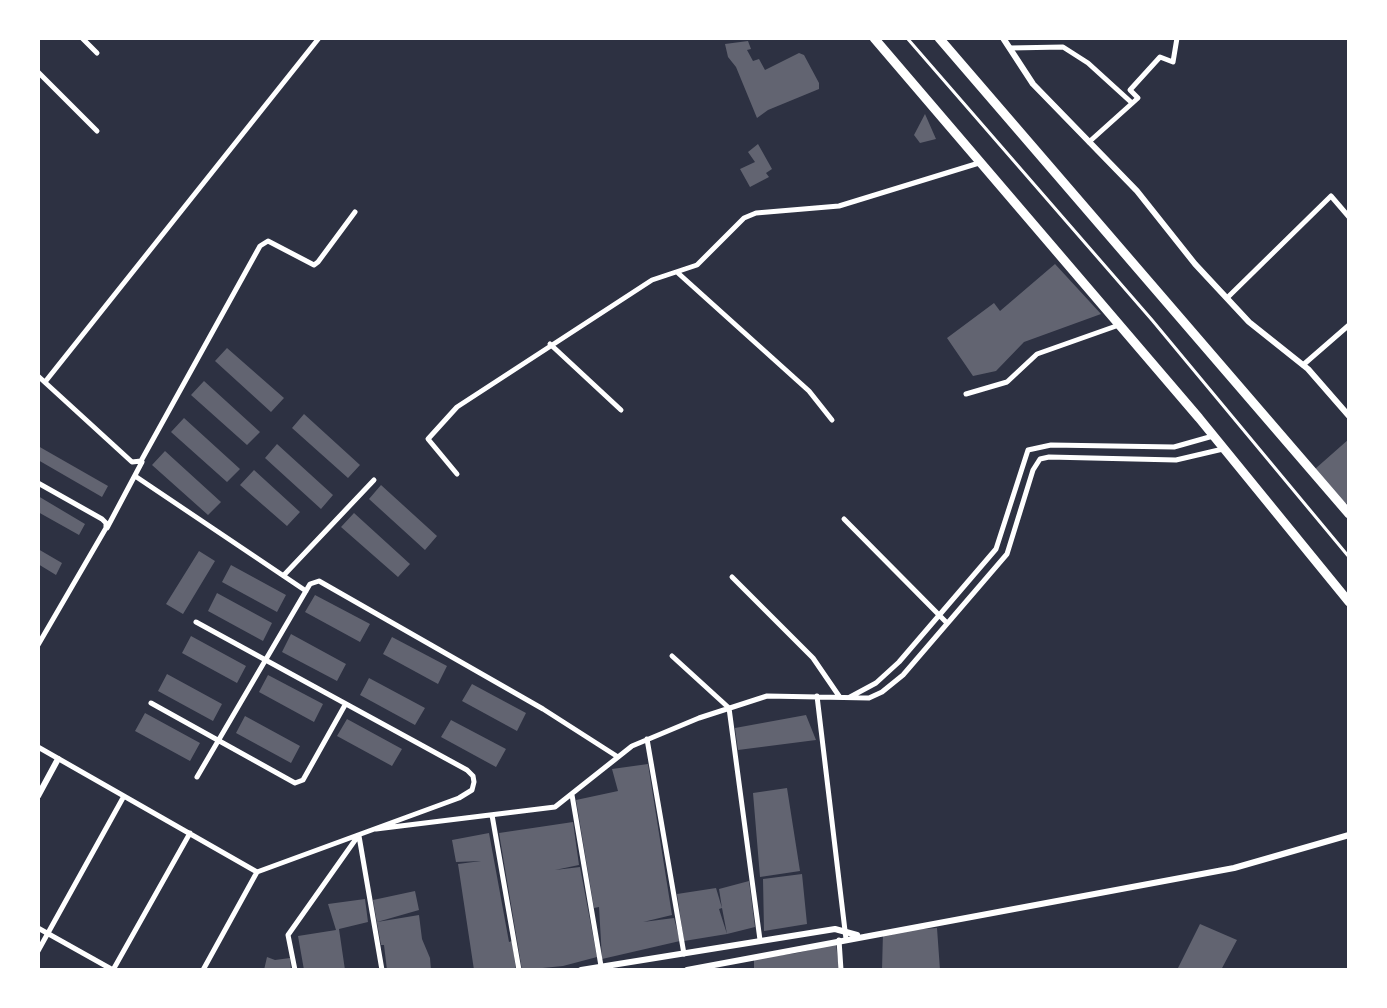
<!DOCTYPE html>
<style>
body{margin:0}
#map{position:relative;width:1387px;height:1008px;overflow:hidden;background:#2d3142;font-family:"PT Sans",sans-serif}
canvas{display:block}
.frame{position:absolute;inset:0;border:40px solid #fff;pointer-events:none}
</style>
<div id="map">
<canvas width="1387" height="1008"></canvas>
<div class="frame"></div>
</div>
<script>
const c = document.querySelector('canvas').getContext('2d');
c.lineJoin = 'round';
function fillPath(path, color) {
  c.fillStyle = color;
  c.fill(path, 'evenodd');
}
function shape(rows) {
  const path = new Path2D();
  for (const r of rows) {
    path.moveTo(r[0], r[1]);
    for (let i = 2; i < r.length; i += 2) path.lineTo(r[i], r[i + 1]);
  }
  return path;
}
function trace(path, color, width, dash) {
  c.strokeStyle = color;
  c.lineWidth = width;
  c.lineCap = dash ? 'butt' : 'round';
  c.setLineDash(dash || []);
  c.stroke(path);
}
const building = shape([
 [748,41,751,49,747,50,753,61,759,59,765,70,799,53,804,55,819,83,819,89,768,110,757,118,736,67,728,57,725,44],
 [925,114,936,139,920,143,914,135],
 [758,144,772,169,766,173,769,177,750,187,740,169,755,162,748,152],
 [1055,264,1101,314,1024,342,996,371,973,376,947,338,994,303,1000,311],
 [227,348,284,398,271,412,215,361],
 [204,381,260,432,247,445,191,395],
 [304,414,360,465,348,478,292,428],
 [184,418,240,469,227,482,171,432],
 [1349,439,1349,502,1344,505,1315,469],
 [277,444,333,495,321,509,265,458],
 [38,446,108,486,102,497,38,460],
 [165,451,221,502,208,515,152,465],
 [254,470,300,512,287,526,240,485],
 [381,485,437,536,425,550,369,499],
 [38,496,85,524,79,535,38,512],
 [354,513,410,564,398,577,341,527],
 [38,549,62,563,56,575,38,564],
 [199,551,215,561,183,614,166,604],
 [231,565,286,595,277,612,222,582],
 [217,593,272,623,263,641,208,611],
 [315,595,370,624,360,642,305,612],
 [291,634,346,664,337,681,282,652],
 [191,636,246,666,237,683,182,653],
 [392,637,447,666,438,684,383,654],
 [167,674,222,704,213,721,158,691],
 [268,675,323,704,314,722,259,692],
 [369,678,425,708,415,725,360,695],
 [472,684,526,713,517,731,462,701],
 [145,713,200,743,190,761,135,731],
 [806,715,816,740,738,750,735,728],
 [245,716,300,746,291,763,236,733],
 [347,719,402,749,392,766,337,736],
 [451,720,506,749,496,767,441,737],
 [648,764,672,915,643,922,674,918,680,941,602,959,599,907,594,908,576,800,618,791,612,769],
 [787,788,800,871,760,877,753,793],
 [573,822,579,865,555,870,580,867,597,957,563,966,522,970,499,833],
 [489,833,509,942,512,941,516,970,474,970,458,864,481,861,456,862,452,840],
 [802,874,807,924,764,931,763,879],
 [749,881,755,927,727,934,722,908,719,909,727,934,684,941,677,894,716,888,722,908,719,889],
 [415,891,419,910,377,922,419,915,422,939,430,958,431,970,387,970,384,945,381,945,373,900],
 [365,899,368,922,339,929,345,970,304,970,298,936,336,930,328,904],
 [1200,924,1237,940,1221,970,1177,970],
 [937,928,940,970,882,970,883,932],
 [836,944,839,970,754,970,754,959,797,953],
 [267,957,275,960,290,958,291,970,264,970]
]);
const service = shape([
 [907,38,1152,320,1349,557]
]);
const minor = shape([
 [82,38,97,53],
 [1010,48,1063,47,1088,63,1132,103],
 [38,72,97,131],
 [1089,142,1138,98,1130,90,1160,57,1173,62,1177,38],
 [678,273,809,391,832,420],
 [1227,298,1331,196,1349,217],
 [550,344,621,410],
 [1303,365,1349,325],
 [38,376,132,462,141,461,260,246,268,241,314,265,318,262,355,212],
 [45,382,319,38],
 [966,394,1007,382,1037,354,1119,325],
 [457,474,428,439,457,407,652,280,697,265,744,218,756,213,839,206,979,163],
 [135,476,306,591],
 [38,483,102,519,106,523,106,528,38,645],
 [844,519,947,623],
 [107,528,142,462],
 [284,575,374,480],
 [732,577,813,658,839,696],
 [196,622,467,770,473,776,474,782,472,790,459,798,257,872,203,970],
 [672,656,729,708,760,940],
 [817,696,846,939],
 [850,697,876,683,899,662,996,549,1028,450,1051,445,1174,447,1213,436],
 [151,703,295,783,303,780,345,705],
 [647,739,684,954],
 [38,747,257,872],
 [197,777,310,584,319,581,543,709,618,757],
 [572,795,601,966],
 [492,815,519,970],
 [376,829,555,807,632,746,699,718,767,696,869,698,882,692,903,675,1007,554,1033,470,1040,459,1049,457,1176,460,1223,449],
 [359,836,382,970],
 [38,928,113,970],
 [839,940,841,970],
 [38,951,124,796],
 [113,970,190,833],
 [295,970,288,935,358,836]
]);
const tertiary = shape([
 [1003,38,1033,84,1137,191,1195,264,1249,322,1308,369,1349,416],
 [38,796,58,759],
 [581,970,835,929,857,935],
 [687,970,1234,868,1349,835]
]);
const trunk = shape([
 [874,38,1199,418,1349,602],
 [939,38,1349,514]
]);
fillPath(building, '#626471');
trace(service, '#fff', 3);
trace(minor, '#fff', 5);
trace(tertiary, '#fff', 6);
trace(trunk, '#fff', 9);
</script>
